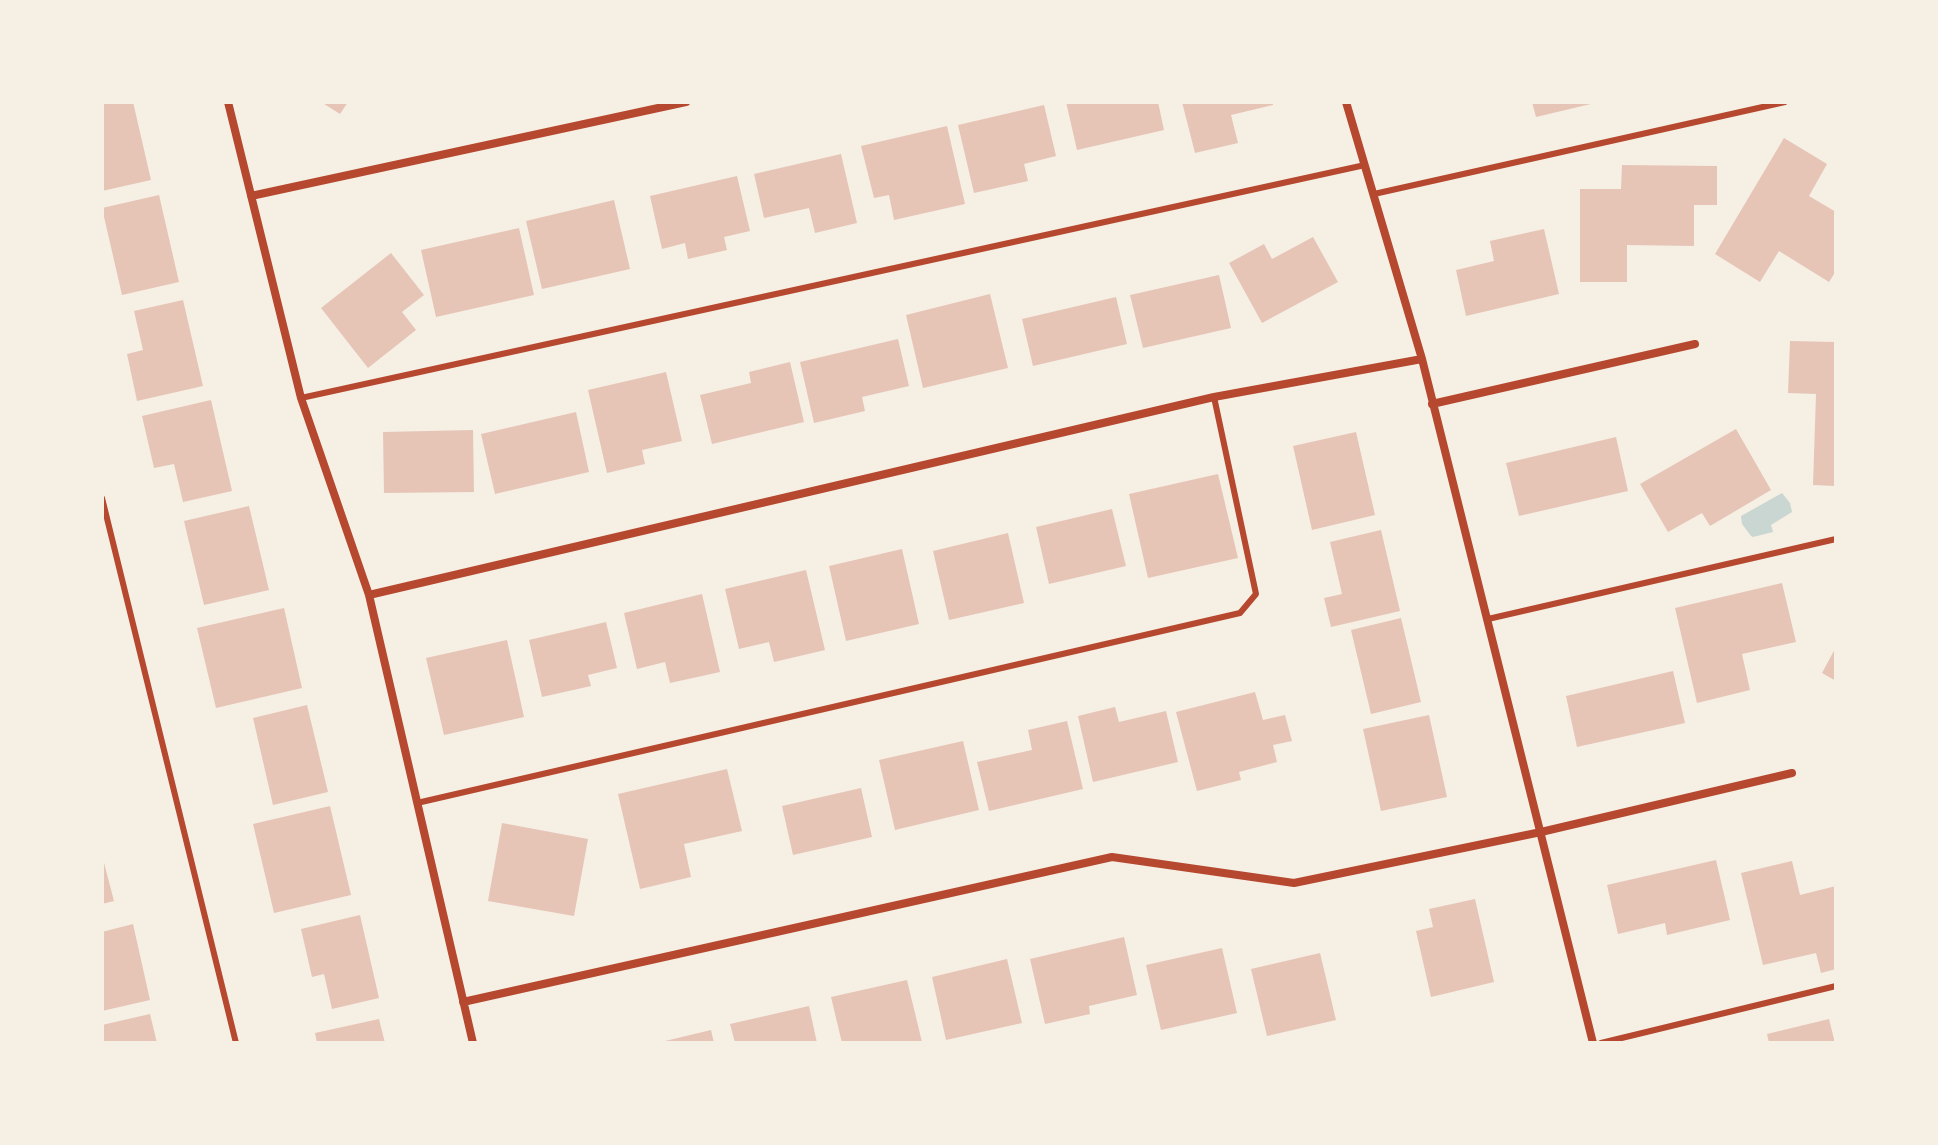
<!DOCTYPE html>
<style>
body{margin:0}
#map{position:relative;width:1938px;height:1145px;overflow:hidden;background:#f6efe4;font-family:Raleway,sans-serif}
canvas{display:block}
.frame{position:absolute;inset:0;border:104px solid #f6efe4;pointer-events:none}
</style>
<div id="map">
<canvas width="1938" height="1145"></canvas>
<div class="frame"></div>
</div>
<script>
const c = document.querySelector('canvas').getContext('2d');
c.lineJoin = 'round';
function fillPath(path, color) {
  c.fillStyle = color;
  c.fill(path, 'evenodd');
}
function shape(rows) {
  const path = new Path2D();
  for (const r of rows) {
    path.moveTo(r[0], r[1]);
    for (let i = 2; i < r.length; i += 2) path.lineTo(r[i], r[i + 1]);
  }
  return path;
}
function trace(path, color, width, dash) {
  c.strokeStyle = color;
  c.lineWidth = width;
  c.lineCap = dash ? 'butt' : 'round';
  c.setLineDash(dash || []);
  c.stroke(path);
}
const water = shape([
 [1782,493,1790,503,1792,512,1771,525,1773,532,1753,537,1751,536,1742,524,1741,516]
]);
const building = shape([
 [102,102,133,102,151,180,102,191],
 [321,102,348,102,340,114],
 [1066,102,1158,102,1164,130,1077,150],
 [1182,102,1273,102,1273,105,1231,115,1238,143,1195,153],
 [1532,102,1595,102,1595,103,1536,117],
 [1044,105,1056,156,1024,164,1028,181,974,193,958,125],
 [947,126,965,204,894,220,889,195,874,198,861,146],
 [1784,138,1827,164,1809,196,1836,212,1836,271,1829,282,1779,251,1760,282,1715,254],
 [841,154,857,223,815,233,809,208,764,218,754,174],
 [1622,165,1717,166,1717,205,1694,205,1694,246,1627,245,1627,282,1580,282,1580,189,1621,189],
 [737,176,750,231,724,237,727,250,688,259,685,243,662,249,650,196],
 [159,195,179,282,122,295,102,208],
 [614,200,630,269,542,289,526,221],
 [519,228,534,295,436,317,421,250],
 [1544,229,1559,294,1466,316,1456,270,1494,261,1490,241],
 [1313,237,1338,282,1262,323,1229,263,1264,244,1272,259],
 [391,253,424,295,402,312,416,330,368,368,321,308],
 [1219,275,1231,328,1143,348,1130,295],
 [990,294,1008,368,923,388,906,315],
 [1116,297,1127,344,1033,366,1022,319],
 [183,300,203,386,137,401,127,354,143,350,134,311],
 [898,339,909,386,862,397,865,411,814,423,800,362],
 [1790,341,1836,342,1836,486,1813,485,1816,394,1788,393],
 [790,362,804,422,712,444,700,395,751,383,749,372],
 [666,372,682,441,642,450,645,464,607,473,588,390],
 [211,400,232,491,183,502,174,464,154,468,142,416],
 [576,412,589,472,495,494,481,434],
 [1736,429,1771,490,1710,526,1702,513,1668,532,1640,484],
 [473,430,474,492,384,493,383,432],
 [1356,432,1375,515,1312,530,1293,446],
 [1616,437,1628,491,1519,516,1506,463],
 [1218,474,1238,558,1148,578,1129,494],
 [249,506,269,590,204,605,184,521],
 [1112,509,1126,566,1049,584,1036,527],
 [1381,530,1400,611,1331,627,1324,598,1342,594,1330,542],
 [1008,533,1024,603,949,620,933,551],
 [902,549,919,624,846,641,829,566],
 [806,570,825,650,774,662,769,642,739,649,725,589],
 [1782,583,1796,642,1742,654,1750,690,1697,703,1675,608],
 [702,594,720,672,670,683,665,662,637,669,624,613],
 [284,608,302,688,216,708,197,628],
 [1401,618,1421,702,1371,714,1351,630],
 [606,622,617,668,588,675,591,686,542,697,529,640],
 [507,640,524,717,444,735,426,658],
 [1836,647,1836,681,1822,673],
 [1673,671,1685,723,1577,747,1566,696],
 [1255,692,1263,720,1285,715,1292,741,1273,745,1277,762,1239,772,1241,780,1197,791,1176,712],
 [307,705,328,792,273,805,253,718],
 [1115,707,1119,722,1166,711,1178,762,1093,782,1078,716],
 [1429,715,1447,797,1381,811,1363,729],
 [1067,721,1083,789,989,811,977,762,1032,750,1028,730],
 [963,741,979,810,895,830,879,760],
 [727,769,742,831,684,844,691,877,640,889,618,794],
 [861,788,872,837,793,855,782,806],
 [330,806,351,895,274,913,253,824],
 [502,823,588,839,574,916,488,901],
 [102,855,114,901,102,904],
 [1716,860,1730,920,1667,935,1665,923,1618,934,1607,885],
 [1792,861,1800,895,1836,886,1836,969,1821,973,1816,953,1763,965,1741,873],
 [1475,899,1494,982,1431,997,1416,931,1433,927,1429,909],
 [360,915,379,998,332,1009,324,974,312,977,301,929],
 [133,924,150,1000,102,1011,102,932],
 [1124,937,1137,995,1089,1006,1090,1014,1045,1024,1030,959],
 [1222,948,1237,1013,1161,1030,1146,965],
 [1320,953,1336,1020,1267,1036,1251,969],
 [1007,959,1022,1023,946,1040,932,977],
 [907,980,922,1042,842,1043,831,997],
 [809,1006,817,1043,735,1043,730,1024],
 [150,1014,157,1043,102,1043,102,1025],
 [379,1019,385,1043,317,1043,315,1033],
 [1829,1019,1835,1043,1769,1043,1767,1034],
 [711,1030,714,1043,661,1043,661,1042]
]);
const service = shape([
 [1374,194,1785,102],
 [301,398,1365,165],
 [102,498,236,1043],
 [1488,619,1836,539],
 [417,803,1240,613,1256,594,1214,397],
 [1601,1043,1836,986]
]);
const minor = shape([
 [228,102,301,398,369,595,473,1043],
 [1346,102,1422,359,1593,1043],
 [251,196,686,102],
 [1432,404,1695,344],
 [369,595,1214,397,1422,359],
 [463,1002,1112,857,1294,883,1541,832,1792,773]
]);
fillPath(water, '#c9d6d2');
fillPath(building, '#e6c5b7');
trace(service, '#b5482f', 6);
trace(minor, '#b5482f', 8);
</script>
